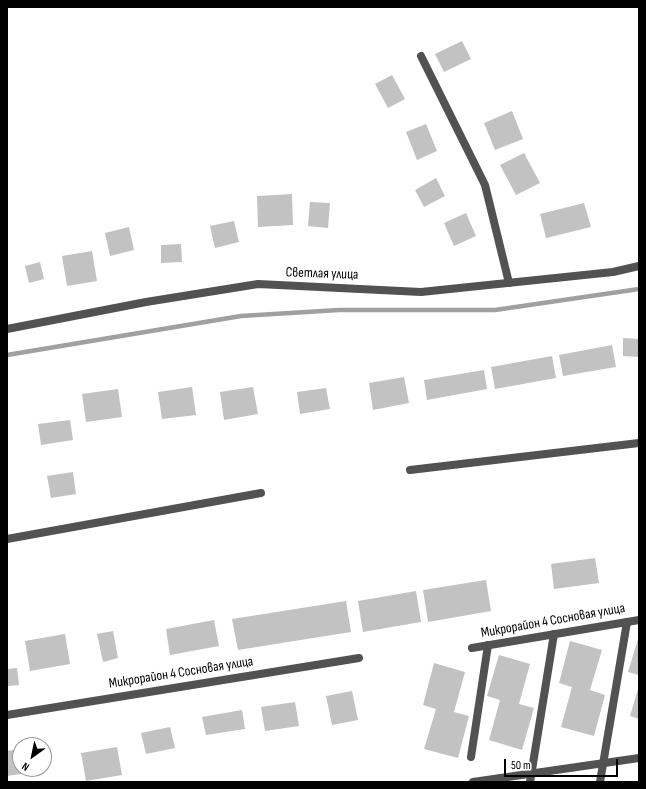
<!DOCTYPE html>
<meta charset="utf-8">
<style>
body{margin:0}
#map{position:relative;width:646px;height:789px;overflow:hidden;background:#fff;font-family:"Sofia Sans Condensed",sans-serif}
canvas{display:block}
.frame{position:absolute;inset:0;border:8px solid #000;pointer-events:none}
.north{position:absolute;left:12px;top:737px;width:40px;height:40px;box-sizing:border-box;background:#fff;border:1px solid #999;border-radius:50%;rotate:213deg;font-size:11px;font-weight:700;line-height:16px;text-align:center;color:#000}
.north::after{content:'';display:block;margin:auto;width:14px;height:18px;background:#000;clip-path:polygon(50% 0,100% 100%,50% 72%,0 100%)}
.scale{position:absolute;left:504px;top:759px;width:114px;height:18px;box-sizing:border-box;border:2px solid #000;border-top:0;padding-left:5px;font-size:12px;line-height:14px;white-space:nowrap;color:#000;-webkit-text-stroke:3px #fff;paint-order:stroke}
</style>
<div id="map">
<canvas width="646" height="789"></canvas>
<div class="frame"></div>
<div class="north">N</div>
<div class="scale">50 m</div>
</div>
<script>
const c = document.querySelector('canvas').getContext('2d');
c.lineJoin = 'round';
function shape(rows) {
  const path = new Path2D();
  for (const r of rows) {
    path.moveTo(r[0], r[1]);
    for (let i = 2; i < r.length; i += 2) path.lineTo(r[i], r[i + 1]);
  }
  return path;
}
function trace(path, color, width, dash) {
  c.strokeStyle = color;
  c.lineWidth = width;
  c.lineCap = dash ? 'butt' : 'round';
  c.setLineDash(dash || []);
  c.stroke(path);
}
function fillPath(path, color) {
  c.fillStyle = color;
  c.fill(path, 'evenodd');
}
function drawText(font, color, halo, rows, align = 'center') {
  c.font = font + ' "Sofia Sans Condensed",sans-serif';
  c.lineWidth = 3;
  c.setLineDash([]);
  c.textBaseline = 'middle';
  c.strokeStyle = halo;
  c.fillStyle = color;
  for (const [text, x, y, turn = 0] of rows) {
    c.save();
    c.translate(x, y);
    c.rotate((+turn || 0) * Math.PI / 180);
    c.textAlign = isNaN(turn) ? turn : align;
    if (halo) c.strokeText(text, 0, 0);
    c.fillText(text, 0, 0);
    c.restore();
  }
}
const stream = shape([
 [7,355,241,316,339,310,495,310,639,289]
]);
const building = shape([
 [462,41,471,59,444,72,435,54],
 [392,75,405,99,388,108,375,84],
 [512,111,523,139,495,150,484,123],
 [426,124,437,151,417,160,406,132],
 [524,153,540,183,516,195,500,165],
 [436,178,445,196,424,207,415,190],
 [292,194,293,225,258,227,257,196],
 [310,202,330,203,328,228,308,226],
 [584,203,591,227,546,238,540,214],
 [466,213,476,236,454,246,444,223],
 [234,221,239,242,215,248,210,226],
 [129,227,134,250,110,256,105,233],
 [181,244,182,262,161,263,161,245],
 [92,251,97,281,67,286,62,256],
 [40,262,44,279,29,283,25,266],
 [623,338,639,339,639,357,623,356],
 [612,345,616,367,563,376,559,355],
 [552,356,556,378,495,389,491,367],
 [484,370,487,389,427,400,424,380],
 [404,377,409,403,373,410,369,383],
 [192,387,196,415,162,419,158,392],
 [253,387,258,414,224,420,220,392],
 [326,388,330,409,300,414,297,392],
 [118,389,122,417,86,422,82,394],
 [70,420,73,440,41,445,38,424],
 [73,472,76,494,51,498,47,476],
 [595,558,599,583,554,589,551,564],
 [486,580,491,611,428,622,423,590],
 [416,591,421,622,363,632,358,601],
 [346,601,351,632,238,650,232,619],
 [214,620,219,646,170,655,166,629],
 [113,631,118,658,103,662,97,634],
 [65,634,70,664,30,671,25,641],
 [639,636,639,675,628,672],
 [570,641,602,650,590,690,605,695,594,736,561,727,572,687,559,683],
 [499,655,530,664,519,704,534,708,522,750,489,740,500,700,487,696],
 [434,663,465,672,454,712,469,716,458,758,424,749,436,709,423,705],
 [17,668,19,685,8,686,7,669],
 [639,686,639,719,630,716],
 [352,691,358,720,332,725,326,696],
 [295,702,299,726,265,731,261,707],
 [242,710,245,729,206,735,202,717],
 [170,727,175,748,146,754,141,733],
 [117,747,122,775,86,781,81,753],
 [20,749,20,769,34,769,34,772,7,776,7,751]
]);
const lane = shape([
 [421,56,485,185,509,283],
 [471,757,488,645],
 [530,782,554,634],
 [600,782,627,622]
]);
const street = shape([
 [7,329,146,302,258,284,421,292,613,272,639,266],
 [410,470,639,443],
 [7,539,261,493],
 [472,648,639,620],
 [7,715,359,658],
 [473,782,639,758]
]);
const streetNames = [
 ["Светлая улица",322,274,2],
 ["Микрорайон 4 Сосновая улица",553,621,-10],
 ["Микрорайон 4 Сосновая улица",181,673,-9]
];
trace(stream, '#a0a0a0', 4.5);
fillPath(building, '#c2c2c2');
trace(lane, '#525252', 8);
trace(street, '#525252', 8);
drawText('14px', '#000', '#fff', streetNames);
</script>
